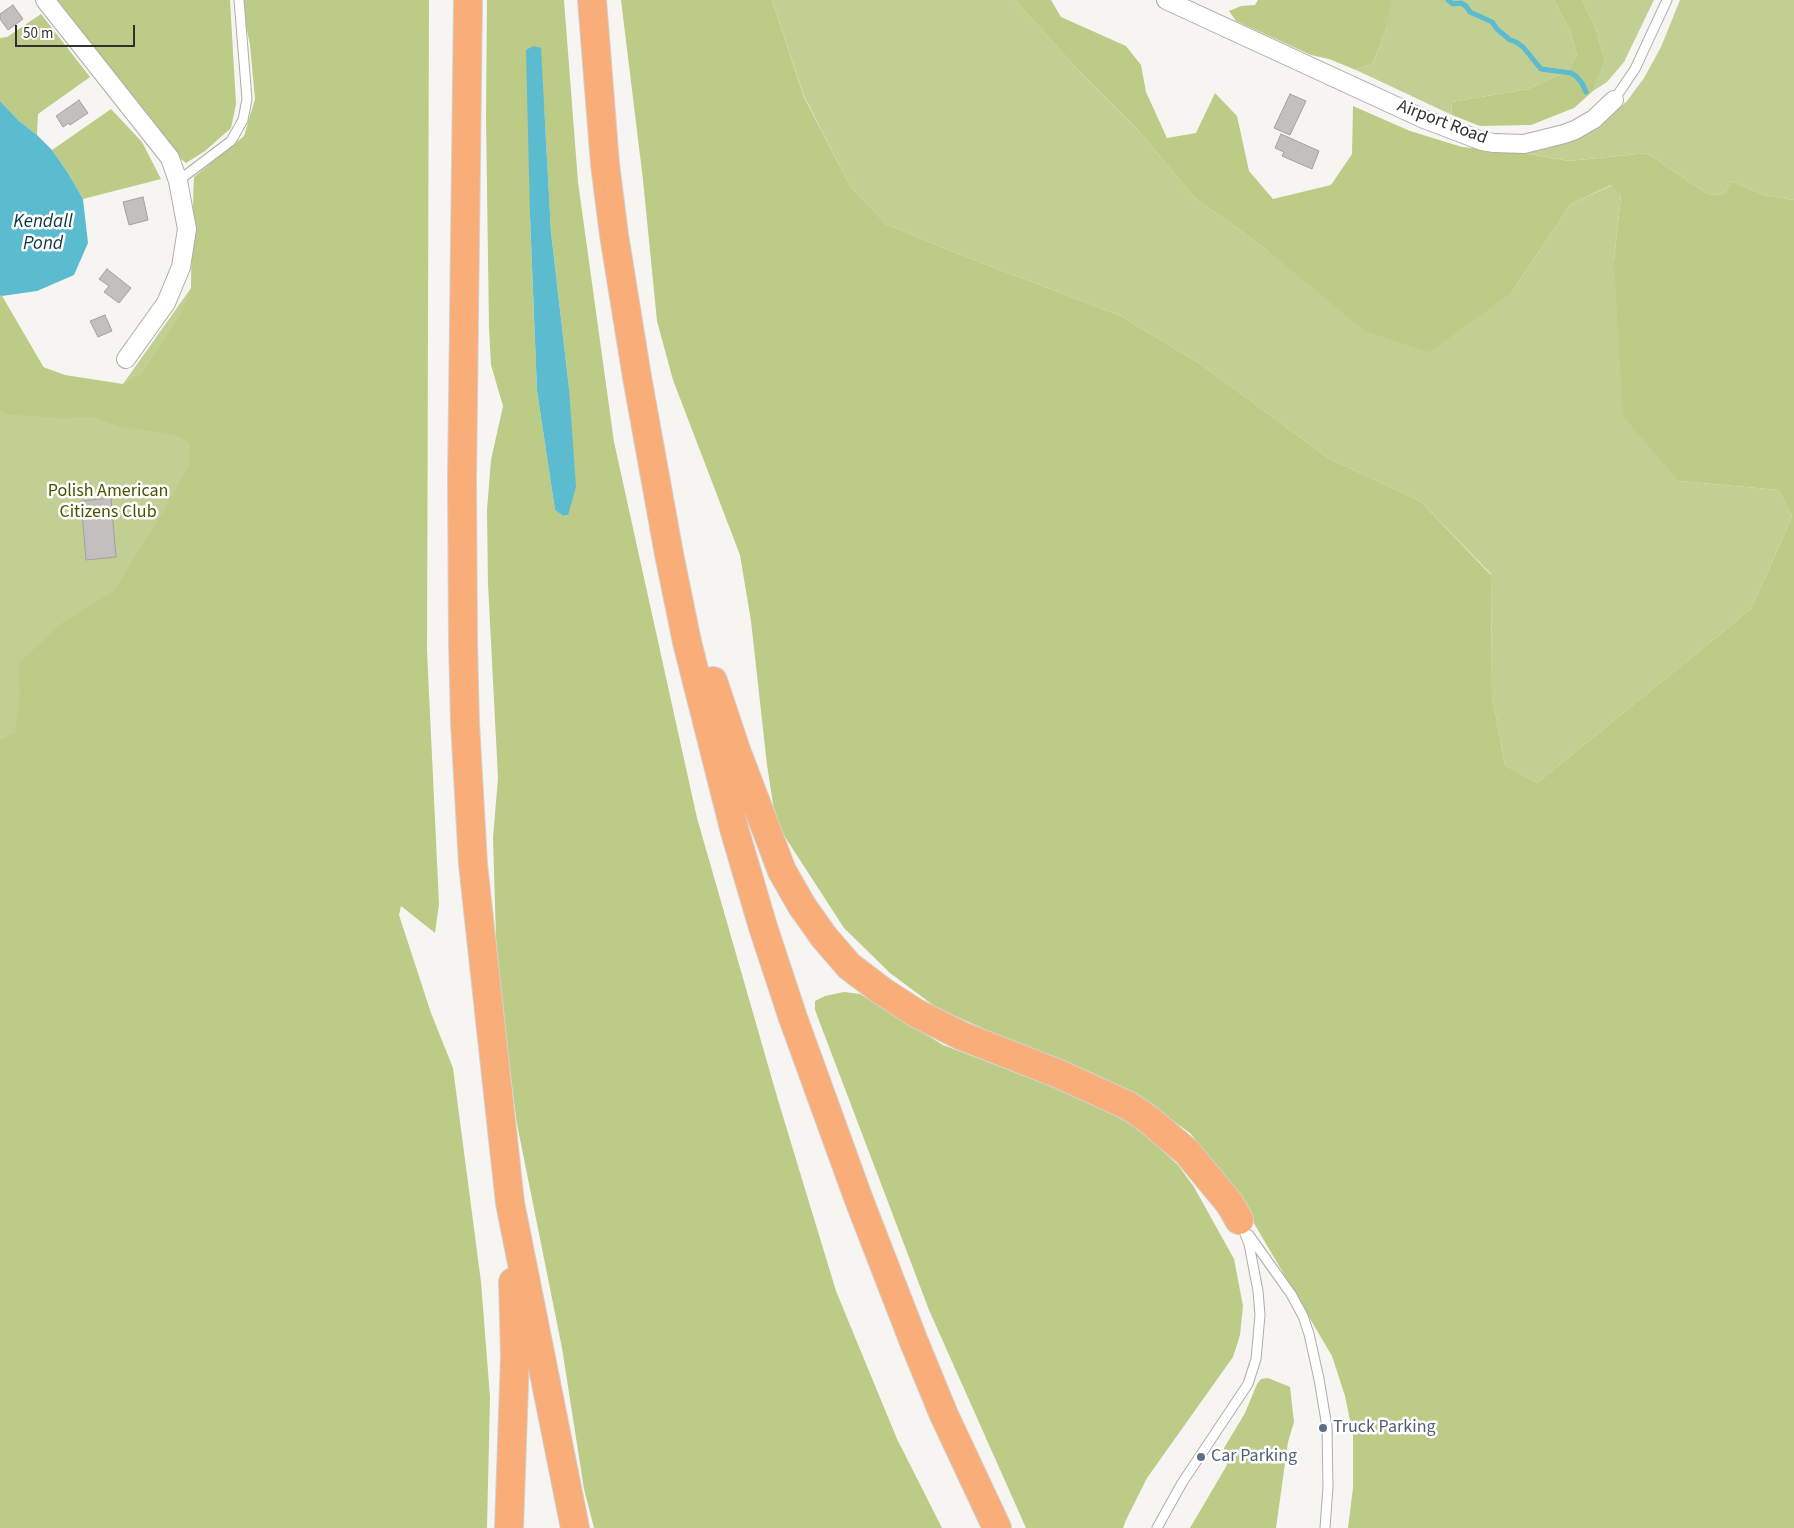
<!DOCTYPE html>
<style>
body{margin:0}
#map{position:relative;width:1794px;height:1528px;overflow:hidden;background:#f7f5f1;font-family:"Source Sans 3",sans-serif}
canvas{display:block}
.scale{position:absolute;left:15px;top:25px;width:120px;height:22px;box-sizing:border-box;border:2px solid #323130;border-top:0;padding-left:6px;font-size:15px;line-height:18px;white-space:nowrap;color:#323130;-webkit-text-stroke:4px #fff;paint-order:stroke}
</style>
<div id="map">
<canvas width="1794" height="1528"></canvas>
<div class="scale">50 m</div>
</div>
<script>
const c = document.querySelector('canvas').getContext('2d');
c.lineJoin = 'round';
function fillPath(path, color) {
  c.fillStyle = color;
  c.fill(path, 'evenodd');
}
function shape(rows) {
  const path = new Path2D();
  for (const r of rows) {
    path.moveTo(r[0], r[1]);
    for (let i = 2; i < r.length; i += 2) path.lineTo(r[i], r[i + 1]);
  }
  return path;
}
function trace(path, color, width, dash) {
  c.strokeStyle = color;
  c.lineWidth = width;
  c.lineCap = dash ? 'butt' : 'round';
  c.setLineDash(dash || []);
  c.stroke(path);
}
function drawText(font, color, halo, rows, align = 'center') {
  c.font = font + ' "Source Sans 3",sans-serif';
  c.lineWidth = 5;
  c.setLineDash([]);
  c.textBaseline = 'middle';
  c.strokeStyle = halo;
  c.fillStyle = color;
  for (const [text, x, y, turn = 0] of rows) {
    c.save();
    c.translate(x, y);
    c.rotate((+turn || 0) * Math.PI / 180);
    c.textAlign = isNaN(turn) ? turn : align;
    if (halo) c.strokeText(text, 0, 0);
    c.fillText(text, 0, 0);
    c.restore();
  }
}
const green = shape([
 [772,0,1015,0,1078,70,1137,129,1194,197,1267,250,1511,293,1571,204,1612,185,1621,195,1614,260,1679,481,1779,490,1792,517,1751,609,1537,783,1505,765,1492,696,1491,574,1420,501,1328,458,1202,365,1121,316,961,255,886,224,850,186,804,96],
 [1391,0,1554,0,1571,33,1577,54,1568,71,1528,89,1451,102,1452,115,1356,70,1373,63,1385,32],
 [1582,0,1654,0,1624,62,1607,82,1593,91,1605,62,1596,29],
 [1680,0,1794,0,1794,200,1764,195,1731,181,1724,194,1709,195,1647,153,1569,161,1525,153,1549,148,1583,135,1610,116,1627,101,1644,78,1661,47],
 [194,177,209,546,45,803,5,737,0,739,0,295,2,296,64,402,123,384,191,288]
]);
const forest = shape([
 [55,0,230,0,236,104,231,128,205,151,186,163,177,156],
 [241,0,429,0,427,651,439,904,435,933,401,906,399,915,431,1013,453,1068,481,1282,490,1397,487,1528,0,1528,0,739,15,733,20,690,18,664,62,623,114,591,164,510,189,466,190,443,173,434,122,427,92,417,61,418,4,414,0,409,0,295,2,296,43,367,65,375,123,384,141,375,183,311,191,288,194,177,244,136,255,99,250,45],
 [487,0,564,0,578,182,614,442,697,818,778,1100,836,1291,897,1439,942,1528,594,1528,584,1489,562,1348,517,1124,497,971,493,838,498,778,488,584,487,510,491,460,503,406,491,365,489,328,486,117],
 [544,106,551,232,569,388,568,515,563,516,555,510,537,391,530,216],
 [621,0,772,0,804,97,850,186,886,224,961,255,1121,316,1202,365,1328,458,1420,501,1491,575,1492,696,1505,765,1537,783,1751,609,1792,517,1779,490,1679,481,1623,416,1614,260,1621,195,1611,185,1571,204,1511,293,1429,352,1365,331,1267,250,1194,197,1137,129,1078,70,1015,0,1051,0,1061,17,1126,46,1141,65,1146,92,1167,138,1196,133,1215,93,1237,116,1249,171,1273,199,1331,185,1352,154,1353,106,1410,131,1462,147,1524,153,1569,161,1647,153,1709,195,1724,194,1731,181,1764,195,1794,200,1794,1528,1348,1528,1353,1488,1353,1435,1345,1396,1332,1356,1232,1186,1190,1133,1132,1092,1081,1072,937,1008,890,973,844,928,776,823,767,765,751,621,740,555,673,380,657,321,643,180],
 [1258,0,1391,0,1392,2,1385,32,1373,63,1356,70,1329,59,1311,55,1236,21,1229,11,1241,6,1255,5],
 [1554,0,1582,0,1596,29,1605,62,1593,91,1574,108,1531,125,1480,126,1452,115,1451,102,1528,89,1568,71,1577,54,1571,33],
 [41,14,90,77,38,114,37,135,19,121,0,101,0,38,7,37],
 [111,109,142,142,161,179,83,199,68,173,52,150],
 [844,992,860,994,943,1045,1086,1099,1136,1126,1178,1165,1194,1187,1234,1259,1243,1306,1240,1335,1233,1357,1147,1478,1126,1520,1123,1528,1026,1528,929,1310,815,1010,815,1001,825,996],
 [1268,1378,1290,1387,1294,1422,1288,1442,1276,1528,1190,1528,1227,1465,1224,1448,1245,1413,1257,1384,1261,1379]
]);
const water = shape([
 [533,46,541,48,551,232,569,388,576,487,568,515,563,516,555,510,537,391,530,216,526,50],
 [0,101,19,121,37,135,52,150,68,173,83,199,88,243,74,275,37,291,2,296,0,295]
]);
const stream = shape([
 [1448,0,1453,4,1461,3,1466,6,1470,12,1492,22,1497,29,1510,40,1516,42,1523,47,1541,69,1571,73,1576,76,1582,83,1586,92]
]);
const building = shape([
 [13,5,23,19,8,30,0,19,0,14,13,5],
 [1290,94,1306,101,1290,135,1274,128,1290,94],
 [79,100,88,113,70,125,69,123,63,127,56,116,79,100],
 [1281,134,1319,151,1312,169,1282,156,1284,152,1275,148,1281,134],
 [143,197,148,220,129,225,123,202,143,197],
 [107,269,131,288,119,303,104,292,109,286,99,279,107,269],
 [105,315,112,331,98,337,90,321,105,315],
 [111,498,116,557,86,560,81,501,111,498]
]);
const service = shape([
 [1614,100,1635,69,1667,0],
 [178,181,231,141,243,120,247,99,239,0],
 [1249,1235,1291,1294,1303,1316,1309,1334,1319,1379,1327,1427,1328,1487,1325,1528],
 [1157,1528,1182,1483,1248,1384,1256,1359,1260,1315,1258,1291,1249,1244,1240,1221]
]);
const minor = shape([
 [45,0,170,158,178,181,187,229,181,267,166,303,126,359],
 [1166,0,1424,119,1482,141,1494,143,1524,144,1564,134,1575,130,1594,119,1614,100]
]);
const motorway = shape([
 [468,0,462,480,463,642,465,723,473,864,510,1203,575,1528],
 [592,0,605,164,614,235,637,377,669,554,687,642,735,832,763,927,793,1018,859,1200,914,1342,944,1415,997,1528],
 [713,681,736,750,782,871,802,906,824,937,849,966,882,991,916,1013,962,1036,1059,1074,1129,1106,1148,1119,1187,1152,1230,1204,1239,1220],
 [509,1528,515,1356,513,1282]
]);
const markers = [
 [1323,1428,5,"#5c6f8a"],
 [1201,1457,5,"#5c6f8a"]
];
const streetNames = [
 ["Airport Road",1442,123,21]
];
const parkNames = [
 ["Polish American",108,492],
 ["Citizens Club",108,513]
];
const serviceNames = [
 ["Truck Parking",1333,1428],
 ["Car Parking",1211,1457]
];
const waterNames = [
 ["Kendall",43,223],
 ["Pond",43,245]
];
fillPath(green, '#c1cf93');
fillPath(forest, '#bccb85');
fillPath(water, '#5cbccf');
trace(stream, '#5cbccf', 5);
fillPath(building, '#c3bfbf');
trace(building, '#a4a0a0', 1);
trace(service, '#afadaa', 11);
trace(minor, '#afadaa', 20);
trace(motorway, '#d2d2d1', 30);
trace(service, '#fff', 9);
trace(minor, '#fff', 18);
trace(motorway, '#f9ad78', 28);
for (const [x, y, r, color] of markers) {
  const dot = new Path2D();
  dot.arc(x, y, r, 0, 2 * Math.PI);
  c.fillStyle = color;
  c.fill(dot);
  trace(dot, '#fff', 2);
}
drawText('18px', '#323130', '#fff', streetNames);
drawText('18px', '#485400', '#fff', parkNames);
drawText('18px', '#4e5e75', '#fff', serviceNames, 'left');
drawText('italic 19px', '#0b3942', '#fff', waterNames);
</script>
